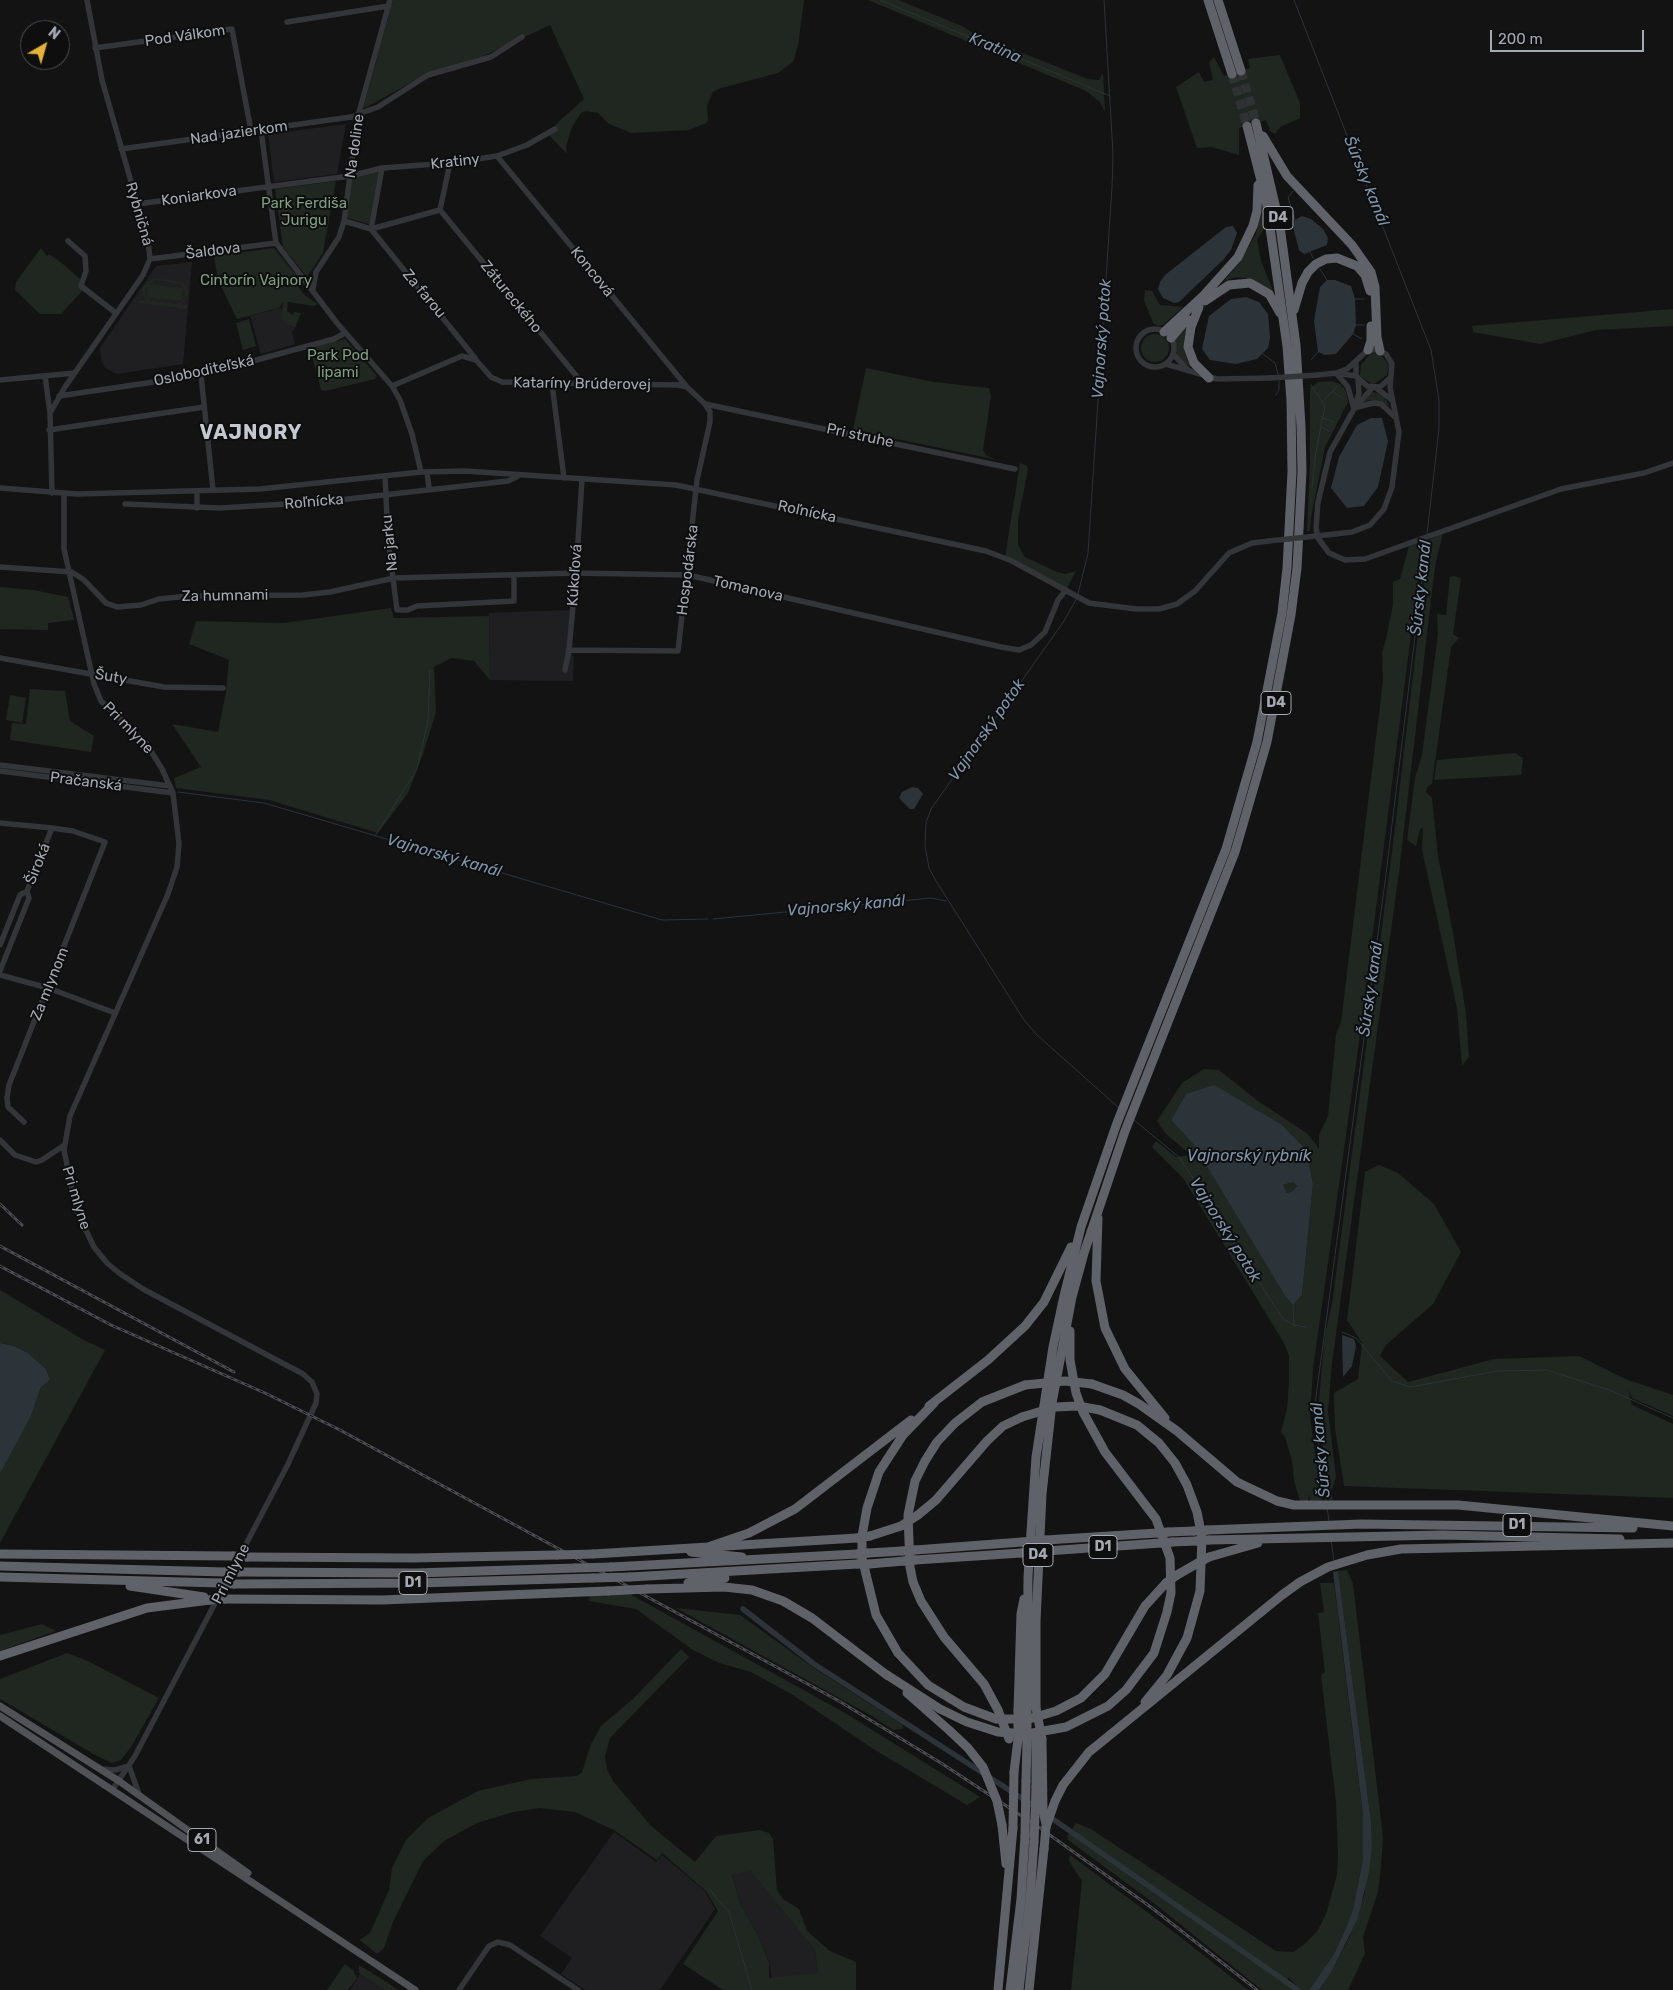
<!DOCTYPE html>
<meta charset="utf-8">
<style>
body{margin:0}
#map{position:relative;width:1673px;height:1990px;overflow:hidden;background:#131314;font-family:Rubik,sans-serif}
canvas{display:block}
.north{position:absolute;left:20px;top:20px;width:50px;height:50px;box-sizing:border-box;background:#0e0e0f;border:1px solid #4a4c51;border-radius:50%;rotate:38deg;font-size:14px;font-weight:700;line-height:20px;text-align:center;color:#a5a9b3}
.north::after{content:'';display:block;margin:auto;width:18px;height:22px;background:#e2b23d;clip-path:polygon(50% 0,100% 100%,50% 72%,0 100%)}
.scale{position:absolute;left:1490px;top:30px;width:154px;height:22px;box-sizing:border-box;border:2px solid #a5a9b3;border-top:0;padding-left:6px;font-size:15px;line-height:18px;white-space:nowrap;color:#a5a9b3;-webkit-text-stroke:4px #0e0e0f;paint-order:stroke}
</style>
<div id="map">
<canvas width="1673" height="1990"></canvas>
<div class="north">N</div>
<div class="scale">200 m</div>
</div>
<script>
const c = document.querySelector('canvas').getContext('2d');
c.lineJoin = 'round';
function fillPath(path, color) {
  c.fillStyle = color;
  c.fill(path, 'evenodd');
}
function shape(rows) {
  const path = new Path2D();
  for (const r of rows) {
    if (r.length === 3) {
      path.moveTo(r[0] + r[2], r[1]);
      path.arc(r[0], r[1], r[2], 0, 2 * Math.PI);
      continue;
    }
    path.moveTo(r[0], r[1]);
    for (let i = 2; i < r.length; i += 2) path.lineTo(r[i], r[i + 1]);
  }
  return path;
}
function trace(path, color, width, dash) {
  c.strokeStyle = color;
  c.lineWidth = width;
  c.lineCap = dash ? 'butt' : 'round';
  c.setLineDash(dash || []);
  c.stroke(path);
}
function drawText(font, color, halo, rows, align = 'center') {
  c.font = font + ' Rubik,sans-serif';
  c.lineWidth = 4;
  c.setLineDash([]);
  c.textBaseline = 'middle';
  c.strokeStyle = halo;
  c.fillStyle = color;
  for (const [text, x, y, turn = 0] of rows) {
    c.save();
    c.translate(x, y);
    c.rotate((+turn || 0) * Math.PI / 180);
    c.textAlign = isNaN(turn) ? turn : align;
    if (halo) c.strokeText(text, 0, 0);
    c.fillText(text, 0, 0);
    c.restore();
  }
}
const built = shape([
 [346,124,337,174,274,182,268,134],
 [192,262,183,364,117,374,105,368,101,360,100,348,156,266],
 [281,308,281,315,291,327,295,328,292,333,295,344,261,354,250,316],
 [570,610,567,647,574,657,573,681,490,680,489,613],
 [614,1832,656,1862,662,1855,705,1891,715,1909,660,1990,585,1990,561,1974,572,1958,540,1936],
 [751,1870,815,1950,818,1973,772,1979,769,1962,759,1937,741,1906,732,1874],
 [360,1974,384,1990,350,1990]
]);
const green = shape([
 [393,0,804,0,798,46,793,62,778,73,718,89,713,92,707,106,708,120,706,123,689,130,631,133,609,124,598,113,586,111,581,113,572,127,566,146,567,154,549,135,557,130,555,125,584,99,550,25,475,60,425,75,363,109],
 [868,0,898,0,906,3,962,26,973,33,1088,79,1099,80,1103,73,1105,112,1100,102,1086,91],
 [1280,55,1300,103,1300,118,1280,127,1275,134,1270,131,1266,120,1239,128,1239,155,1212,147,1197,148,1176,87,1199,72,1204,82,1213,80,1209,62,1214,57,1224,76,1250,68,1248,59],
 [379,171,369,224,347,218,352,177],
 [336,181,323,253,307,277,283,247,275,189],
 [1261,212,1264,229,1257,239,1261,261,1274,293,1253,279,1237,277,1224,281,1239,263,1256,234],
 [41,248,47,256,49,254,63,264,83,282,85,288,61,314,40,314,15,290,16,282],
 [274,248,300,280,296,283,304,295,318,304,314,306,288,302,287,311,293,315,294,312,301,313,295,328,284,323,281,315,283,302,279,308,237,319,218,280,214,256],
 [153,278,183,282,188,290,188,295,181,305,187,306,186,309,139,303,139,300,146,301,142,292,142,287],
 [155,280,180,284,185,290,185,298,180,303,176,304,151,301,147,298,145,294,148,284,147,297,181,301,183,288,149,284],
 [1145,290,1152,291,1160,305,1183,307,1163,325,1158,326,1153,323,1144,300],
 [1673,309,1673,326,1596,330,1540,344,1473,332,1472,326],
 [249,319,256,346,243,350,236,323],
 [1188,324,1184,343,1188,360,1195,370,1181,360,1176,352,1176,339],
 [1155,348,14],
 [345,339,377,376,375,379,325,391,321,390,310,348],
 [1371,353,1380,354,1389,365,1387,375,1376,383,1372,384,1360,376,1361,365],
 [866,368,934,382,989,388,991,396,983,450,987,456,998,460,853,430],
 [1331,381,1340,384,1346,391,1348,402,1325,447,1311,517,1310,531,1307,531,1310,464,1310,388,1318,382],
 [1374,392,1384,396,1390,407,1382,402,1370,400,1361,403,1369,393],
 [1020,463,1027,466,1028,469,1018,520,1018,545,1025,557,1055,571,1065,574,1076,571,1066,590,1005,557],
 [1443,533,1435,566,1399,872,1332,1363,1328,1411,1336,1477,1331,1492,1334,1504,1330,1504,1318,1411,1325,1334,1332,1304,1393,844,1429,540],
 [1423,541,1356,1064,1313,1369,1310,1418,1322,1502,1310,1502,1309,1494,1308,1501,1300,1501,1294,1481,1292,1461,1285,1437,1281,1432,1287,1409,1289,1382,1289,1356,1284,1343,1183,1178,1152,1147,1156,1141,1176,1157,1191,1155,1166,1134,1157,1121,1182,1083,1204,1069,1219,1070,1258,1101,1308,1134,1319,1149,1319,1135,1328,1116,1336,1034,1341,1022,1383,681,1382,652,1386,639,1393,605,1393,582,1400,579,1409,546],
 [1186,1094,1250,1108,1282,1125,1306,1149,1313,1184,1302,1295,1293,1305,1285,1296,1206,1165,1205,1157,1171,1120],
 [1454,576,1461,578,1453,634,1459,638,1451,647,1432,784,1427,787,1426,792,1432,798,1438,856,1453,933,1466,1013,1469,1057,1462,1066,1457,1008,1422,850,1423,828,1420,829,1416,846,1407,840,1415,778,1422,755,1438,634,1437,614,1446,615,1450,577],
 [0,587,33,590,68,597,74,620,48,623,48,630,0,629],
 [391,608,394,618,489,616,490,680,474,661,451,658,434,667,436,712,423,754,408,793,378,833,269,800,176,788,174,778,201,767,172,724,218,732,226,692,229,660,189,644,196,621,284,623],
 [30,689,65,691,70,721,94,736,91,752,10,740,12,723,26,724],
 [10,695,26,698,22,723,6,720],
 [1515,753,1523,758,1521,775,1434,780,1437,760],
 [1379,1165,1398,1173,1434,1204,1461,1252,1433,1304,1386,1345,1380,1356,1408,1382,1494,1359,1579,1356,1625,1379,1673,1395,1673,1416,1632,1398,1628,1389,1632,1405,1673,1424,1673,1498,1344,1486,1335,1428,1334,1393,1358,1379,1362,1343,1347,1320,1365,1172],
 [1293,1182,1297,1186,1293,1191,1287,1193,1283,1185],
 [0,1290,82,1339,105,1350,0,1543,0,1474,31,1416,41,1387,50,1380,46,1369,28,1353,14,1346,0,1343],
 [1347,1570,1353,1584,1383,1837,1381,1866,1378,1892,1363,1937,1365,1954,1348,1990,1319,1990,1332,1971,1350,1936,1364,1896,1372,1846,1371,1821,1338,1571],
 [1320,1583,1334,1583,1363,1816,1363,1859,1353,1909,1346,1928,1334,1954,1309,1990,1301,1990,1289,1978,1284,1982,1294,1990,1262,1990,1155,1904,1068,1840,1067,1837,1076,1823,1091,1829,1276,1951,1294,1952,1307,1942,1318,1930,1326,1914,1337,1875,1338,1856,1336,1802,1321,1675,1325,1672,1318,1613,1324,1612],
 [628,1593,845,1713,980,1797,967,1805,875,1750,793,1695,751,1672,719,1663,693,1650,636,1609,589,1601,590,1595],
 [676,1608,740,1615,811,1666,903,1725,902,1729,893,1730,872,1716],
 [42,1624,56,1631,0,1651,0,1635],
 [681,1649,689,1657,610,1738,605,1756,607,1769,613,1781,651,1826,695,1862,716,1836,760,1830,769,1833,773,1839,777,1890,783,1899,799,1909,807,1931,830,1951,856,1962,856,1990,723,1990,683,1964,718,1911,706,1891,662,1853,657,1860,614,1830,575,1812,539,1808,513,1812,477,1823,444,1841,423,1861,393,1922,384,1948,377,1954,360,1940,370,1933,389,1890,392,1868,406,1840,428,1818,478,1791,531,1779,577,1776,582,1772,591,1744,601,1726,633,1699],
 [751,1871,815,1950,818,1973,769,1978,769,1963,759,1937,741,1906,732,1875],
 [67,1653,88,1661,159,1698,131,1747,121,1760,112,1763,97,1756,0,1699,0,1679],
 [1070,1855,1170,1929,1248,1990,1071,1990,1082,1881,1069,1861],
 [345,1964,353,1970,357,1978,348,1990,327,1990],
 [359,1965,385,1981,398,1990,384,1990,359,1973]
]);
const water = shape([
 [1302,216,1311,219,1323,229,1328,238,1327,245,1304,254,1299,250,1293,227,1295,220],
 [1233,226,1237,233,1231,250,1223,260,1179,302,1174,303,1163,298,1158,289,1160,282,1165,275,1226,227],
 [1327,280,1335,280,1351,286,1355,299,1356,325,1353,334,1336,354,1325,355,1318,352,1314,321,1320,287],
 [1246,297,1259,302,1268,314,1270,337,1268,348,1257,359,1236,364,1210,360,1202,349,1209,316,1231,299],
 [1371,418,1382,418,1388,441,1378,487,1364,506,1347,508,1331,488,1339,457,1357,425],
 [912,787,918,788,923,794,914,809,910,809,899,798,902,792],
 [1214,1085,1282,1125,1306,1149,1313,1184,1302,1295,1293,1305,1285,1296,1206,1165,1205,1157,1171,1120,1186,1094],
 [1293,1182,1297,1186,1293,1191,1287,1193,1283,1185],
 [1342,1335,1354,1339,1356,1346,1352,1366,1343,1377],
 [0,1343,14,1346,28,1353,46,1369,50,1380,41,1387,31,1416,0,1474],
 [1338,1571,1371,1821,1372,1846,1369,1872,1358,1918,1332,1971,1319,1990,1309,1990,1334,1954,1346,1928,1353,1909,1363,1859,1363,1815,1333,1572]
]);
const stream = shape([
 [880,0,1110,96],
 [1294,0,1431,350,1439,400,1439,429,1427,534],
 [1293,191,1288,197,1295,220],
 [1310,252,1313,258],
 [1320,269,1327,280],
 [1355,299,1364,299],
 [1356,325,1364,325],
 [1353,334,1362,339],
 [1263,354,1275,363,1278,374],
 [1311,360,1318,352],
 [1311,385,1325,406,1316,451,1312,487],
 [1332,391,1344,399],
 [1276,395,1279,389,1279,381],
 [1323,401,1338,386],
 [1323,418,1334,422],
 [1320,426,1330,432],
 [1078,594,1088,553,1112,187,1113,154,1104,0],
 [1077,598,1064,621,931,809,926,823,925,846,929,868,936,881,1024,1020,1037,1035,1119,1108],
 [178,792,264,803,662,920,708,919],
 [375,836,417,769,428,721,430,670],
 [713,919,931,898,946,901],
 [1134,1120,1180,1158,1283,1319,1294,1325,1306,1327],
 [1293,1305,1294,1325],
 [1342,1332,1356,1338,1392,1381,1410,1387,1498,1371,1547,1370,1612,1391,1673,1418],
 [1326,1501,1315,1417,1316,1397,1385,882,1427,538],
 [1327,1508,1329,1521],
 [1331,1540,1334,1561],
 [709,1889,729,1912,752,1990]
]);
const canal = shape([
 [743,1609,814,1664,1037,1808],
 [1047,1815,1298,1990]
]);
const highwayTunnel = shape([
 [1241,71,1256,123],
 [1232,74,1247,126]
]);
const minor = shape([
 [287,22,389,6],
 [95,48,232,29,251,131],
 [358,114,378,107,428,75,491,57,522,37],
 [261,130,276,243,337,323,392,386,400,400,412,434,421,472],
 [121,149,358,116],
 [497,156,687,387],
 [382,168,371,229,475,358],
 [137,204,350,176,382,168,450,163,497,156,527,145,555,129],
 [440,210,450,163],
 [344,221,371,229,440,210,583,384],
 [68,241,85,256,86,271,81,286,116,313],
 [150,259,276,243],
 [313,289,316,272,339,237,344,221,358,116,390,0],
 [1155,348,19],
 [1173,354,1187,369],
 [1356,361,1356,376,1367,386,1380,387,1390,378],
 [1166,364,1217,379,1270,378],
 [1336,373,1348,387,1354,409],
 [201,375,213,490],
 [1318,375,1336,373,1356,376],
 [45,376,50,413],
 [0,380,75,373],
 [552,384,564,478],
 [392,386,462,356,476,360,491,377,502,382,678,385,687,387,705,404,710,412,710,422,697,480,678,651,569,650],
 [1372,388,1354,409,1330,452,1318,502,1316,528,1318,538,1329,553,1345,560,1365,559,1561,489,1644,473,1673,463],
 [1376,388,1392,400],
 [59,396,201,375,334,339,345,333],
 [1356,402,1359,393,1358,379],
 [705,404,1015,469],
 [1354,408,1373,403,1381,404,1396,418],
 [49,430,204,407],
 [427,472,429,488],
 [385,476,388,539,397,610,408,610,417,606,514,601,514,575],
 [0,488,77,494,260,489,421,472,465,471,676,485,986,551,1012,561,1089,603,1136,609,1159,609,1177,604,1195,591,1229,553,1252,543,1269,541],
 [197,491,197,508],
 [52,493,50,413,65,387,143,275,150,259,148,241,102,80,87,0],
 [64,494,64,549,94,684,101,701,146,743,162,769,173,793,179,844,177,867,168,894,70,1116,64,1150,76,1210,94,1247,107,1263,119,1273,143,1289,303,1374,312,1382,317,1394,316,1403,288,1464,135,1756,113,1789],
 [125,504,220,508,321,502,508,481,518,476],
 [1335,534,1352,532,1370,525,1384,509,1392,487,1399,432,1390,387,1392,364,1386,354,1376,350,1368,350,1347,369,1336,373],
 [0,567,72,572,84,580,106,603,117,607,141,605,159,599,189,596,303,595,330,592,394,578,576,573,688,575,1001,647,1019,650,1031,645,1045,632,1058,600,1066,590],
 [0,658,164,687,223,688],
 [565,670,569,650,576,573,582,479],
 [0,765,170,786],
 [0,771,173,793],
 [0,823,52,828],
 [0,945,20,895,27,891,52,828,73,831,105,842,9,1085,7,1098,8,1107,24,1122],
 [0,971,29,898,27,891],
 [0,975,48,988,115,1013],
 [0,1140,15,1155,36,1162,42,1160,63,1146],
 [129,1766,139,1794],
 [100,1769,115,1770,129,1766],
 [459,1990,489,1946,498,1942,510,1945,578,1990]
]);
const major = shape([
 [0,1706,119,1781,248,1873],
 [0,1716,415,1990]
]);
const highway = shape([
 [1208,0,1232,74],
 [1218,0,1241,71],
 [1263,136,1287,176,1352,245,1371,272,1375,287,1377,337,1380,351],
 [1205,301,1229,285,1250,283,1269,294,1280,313],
 [1199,307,1191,327,1188,347,1194,363,1209,378],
 [1294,310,1302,283,1308,272,1316,264,1326,259,1337,258,1357,266,1365,275,1370,291],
 [1164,332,1204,295,1238,257,1253,226,1257,211,1258,185],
 [1171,338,1187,319],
 [1368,350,1371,341,1371,326],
 [1098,1218,1096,1281,1105,1328,1125,1369,1165,1418],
 [1092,1384,1123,1395,1139,1404,1177,1431,1237,1482,1277,1501,1294,1505,1458,1505,1673,1526],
 [934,1403,903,1435,879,1472,867,1508,862,1536,862,1558,876,1615,898,1653,928,1685,964,1707,996,1719,1029,1719,1056,1711,1081,1698,1105,1674,1145,1606,1166,1583],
 [929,1406,988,1360,1025,1326,1044,1302,1071,1247],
 [1100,1410,1137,1425,1159,1443,1175,1463,1187,1485,1197,1512,1202,1537,1200,1591,1187,1638,1167,1675,1145,1702],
 [918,1515,936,1500,987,1441,1003,1426,1022,1417],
 [1207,1530,1362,1524,1633,1528],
 [1168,1532,1194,1531],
 [870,1536,901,1526],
 [1046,1540,1157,1533],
 [1209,1540,1443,1535,1620,1539],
 [1172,1542,1196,1541],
 [708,1547,749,1533,795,1509,911,1420],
 [915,1550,1022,1542],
 [1046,1551,1161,1543],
 [691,1552,742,1557],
 [868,1553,902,1551],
 [0,1554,233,1556],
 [593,1554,857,1538],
 [247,1557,413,1558,557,1555],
 [1209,1557,1258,1543],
 [915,1560,1021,1553],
 [869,1564,904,1561],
 [0,1566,225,1572],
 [611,1567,857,1554],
 [239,1572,416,1573,575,1568],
 [1177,1575,1198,1563],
 [0,1577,220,1583],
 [630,1577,858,1564],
 [688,1583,725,1578],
 [234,1584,417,1583,593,1578],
 [130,1586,204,1597],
 [647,1589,724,1587,752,1590,783,1601,812,1618,888,1676],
 [225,1599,382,1600,608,1591],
 [0,1656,147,1608,210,1600],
 [884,1673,940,1709,967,1722,998,1732,1027,1734,1066,1727,1108,1706,1126,1690,1154,1653,1167,1612,1171,1593,1170,1558,1156,1519,1105,1452,1083,1412,1076,1393,1070,1360,1070,1331],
 [907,1693,950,1731],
 [1036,1708,1036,1621,1042,1494,1052,1403,1072,1297,1084,1253,1125,1131,1235,852,1267,742,1291,615,1297,568,1302,471,1301,426,1296,345,1280,226,1256,123],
 [1027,1709,1028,1577,1036,1457,1053,1347,1064,1296,1081,1227,1117,1123,1226,849,1257,742,1282,613,1287,568,1292,472,1291,401,1287,346,1266,200,1247,126],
 [998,1710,984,1684,944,1637,921,1601,913,1582,910,1567,908,1515,915,1481,925,1461,937,1442,955,1423,982,1402,1025,1385],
 [1018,1710,1021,1614,1024,1599],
 [1036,1739,1036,1787],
 [1042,1739,1043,1811,1046,1824],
 [1014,1772,1018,1739],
 [1026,1781,1027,1739],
 [1002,1825,1006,1864],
 [1046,1827,1055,1801,1063,1785,1089,1752,1282,1595,1300,1582,1328,1567,1367,1555,1401,1549,1673,1543],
 [998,1990,1013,1828],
 [1010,1990,1021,1899,1025,1836],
 [1019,1990,1030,1900,1034,1842],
 [1029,1990,1044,1849]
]);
const rail = shape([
 [0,1204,22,1225],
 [0,1246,234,1372],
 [0,1266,111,1325,265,1393,340,1430,839,1701,941,1763,1040,1828,1152,1908,1257,1990]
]);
const minorBridge = shape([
 [1270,378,1318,375],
 [1269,541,1335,534]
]);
const highwayBridge = shape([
 [1025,1385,1065,1381,1092,1384],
 [1022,1417,1055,1407,1078,1406,1100,1410],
 [901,1526,918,1515],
 [1194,1531,1207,1530],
 [1157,1533,1168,1532],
 [857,1538,870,1536],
 [1196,1541,1209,1540],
 [1022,1542,1046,1540],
 [1161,1543,1172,1542],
 [902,1551,915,1550],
 [1021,1553,1046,1551],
 [857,1554,868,1553],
 [557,1555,593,1554],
 [233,1556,247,1557],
 [904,1561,915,1560],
 [1198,1563,1209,1557],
 [858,1564,869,1564],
 [575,1568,611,1567],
 [225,1572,239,1572],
 [593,1578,630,1577],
 [220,1583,234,1584],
 [1166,1583,1177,1575],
 [608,1591,647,1589],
 [210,1600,225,1599],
 [1036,1708,1042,1739],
 [998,1710,1009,1739],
 [950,1731,968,1748,983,1767,997,1801,1002,1825],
 [1018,1739,1018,1710],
 [1027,1739,1027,1709],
 [1013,1828,1014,1772],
 [1025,1836,1026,1781],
 [1034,1842,1036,1787],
 [1044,1849,1046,1827]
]);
const shields = [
 [1278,218,30],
 [1276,703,30],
 [1517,1525,28],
 [1103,1547,28],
 [1038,1555,30],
 [413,1583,28],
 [202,1840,28]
];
const shieldNames = [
 ["D4",1278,218],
 ["D4",1276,703],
 ["D1",1517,1525],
 ["D1",1103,1547],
 ["D4",1038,1555],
 ["D1",413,1583],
 ["61",202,1840]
];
const streetNames = [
 ["Pod Válkom",185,36,-8],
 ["Nad jazierkom",239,133,-8],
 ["Na doline",355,146,-82],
 ["Kratiny",455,162,-6],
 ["Koniarkova",199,196,-8],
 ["Rybničná",139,214,74],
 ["Šaldova",213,251,-7],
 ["Koncová",592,272,51],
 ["Za farou",424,294,50],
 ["Zátureckého",511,297,51],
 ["Osloboditeľská",204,371,-12],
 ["Kataríny Brúderovej",582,384,1],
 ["Pri struhe",860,436,12],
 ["Roľnícka",314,502,-5],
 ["Roľnícka",807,512,12],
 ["Na jarku",390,543,-96],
 ["Hospodárska",688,570,-83],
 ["Kúkoľová",575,575,-86],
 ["Tomanova",748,589,13],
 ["Za humnami",225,596,-1],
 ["Šuty",111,677,10],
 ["Pri mlyne",128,728,46],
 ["Pračanská",86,782,7],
 ["Široká",38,864,-68],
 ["Za mlynom",50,984,-68],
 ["Pri mlyne",76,1198,73],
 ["Pri mlyne",231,1574,-63]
];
const parkNames = [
 ["Park Ferdiša",304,204],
 ["Jurigu",304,221],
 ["Cintorín Vajnory",256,281],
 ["Park Pod",338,356],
 ["lipami",338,373]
];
const waterNames = [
 ["Kratina",995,48,23],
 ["Šúrsky kanál",1366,181,68],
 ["Vajnorský potok",1102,339,-86],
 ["Šúrsky kanál",1421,588,-84],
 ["Vajnorský potok",987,730,-55],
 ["Vajnorský kanál",444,856,16],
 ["Vajnorský kanál",846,906,-5],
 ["Šúrsky kanál",1371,989,-82],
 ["Vajnorský rybník",1249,1156],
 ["Vajnorský potok",1225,1230,58],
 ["Šúrsky kanál",1321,1450,-95]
];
const districtNames = [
 ["VAJNORY",251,433]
];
fillPath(built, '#1f1f21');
fillPath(green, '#1f2720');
fillPath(water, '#2c3339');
trace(stream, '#2c3339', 1);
trace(canal, '#2c3339', 5.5);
trace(highwayTunnel, '#303134', 9, [9, 4.5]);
trace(minor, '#343539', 5.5);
trace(major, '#505258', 7);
trace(highway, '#606269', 9);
trace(rail, '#4b4c52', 3);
trace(rail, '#0e0e0f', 1, [4]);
trace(minorBridge, '#343539', 5.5);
trace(highwayBridge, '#606269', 9);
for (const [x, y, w] of shields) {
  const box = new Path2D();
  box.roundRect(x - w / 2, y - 11.5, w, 23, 4);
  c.fillStyle = '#0e0e0f';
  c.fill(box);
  trace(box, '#a5a9b3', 1);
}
drawText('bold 14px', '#a5a9b3', null, shieldNames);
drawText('15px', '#a5a9b3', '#0e0e0f', streetNames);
drawText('15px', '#7e9d81', '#0e0e0f', parkNames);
drawText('italic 16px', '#7f95ac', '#0e0e0f', waterNames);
c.letterSpacing = '1px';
drawText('bold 20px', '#c6c8d0', '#0e0e0f', districtNames);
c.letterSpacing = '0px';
</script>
